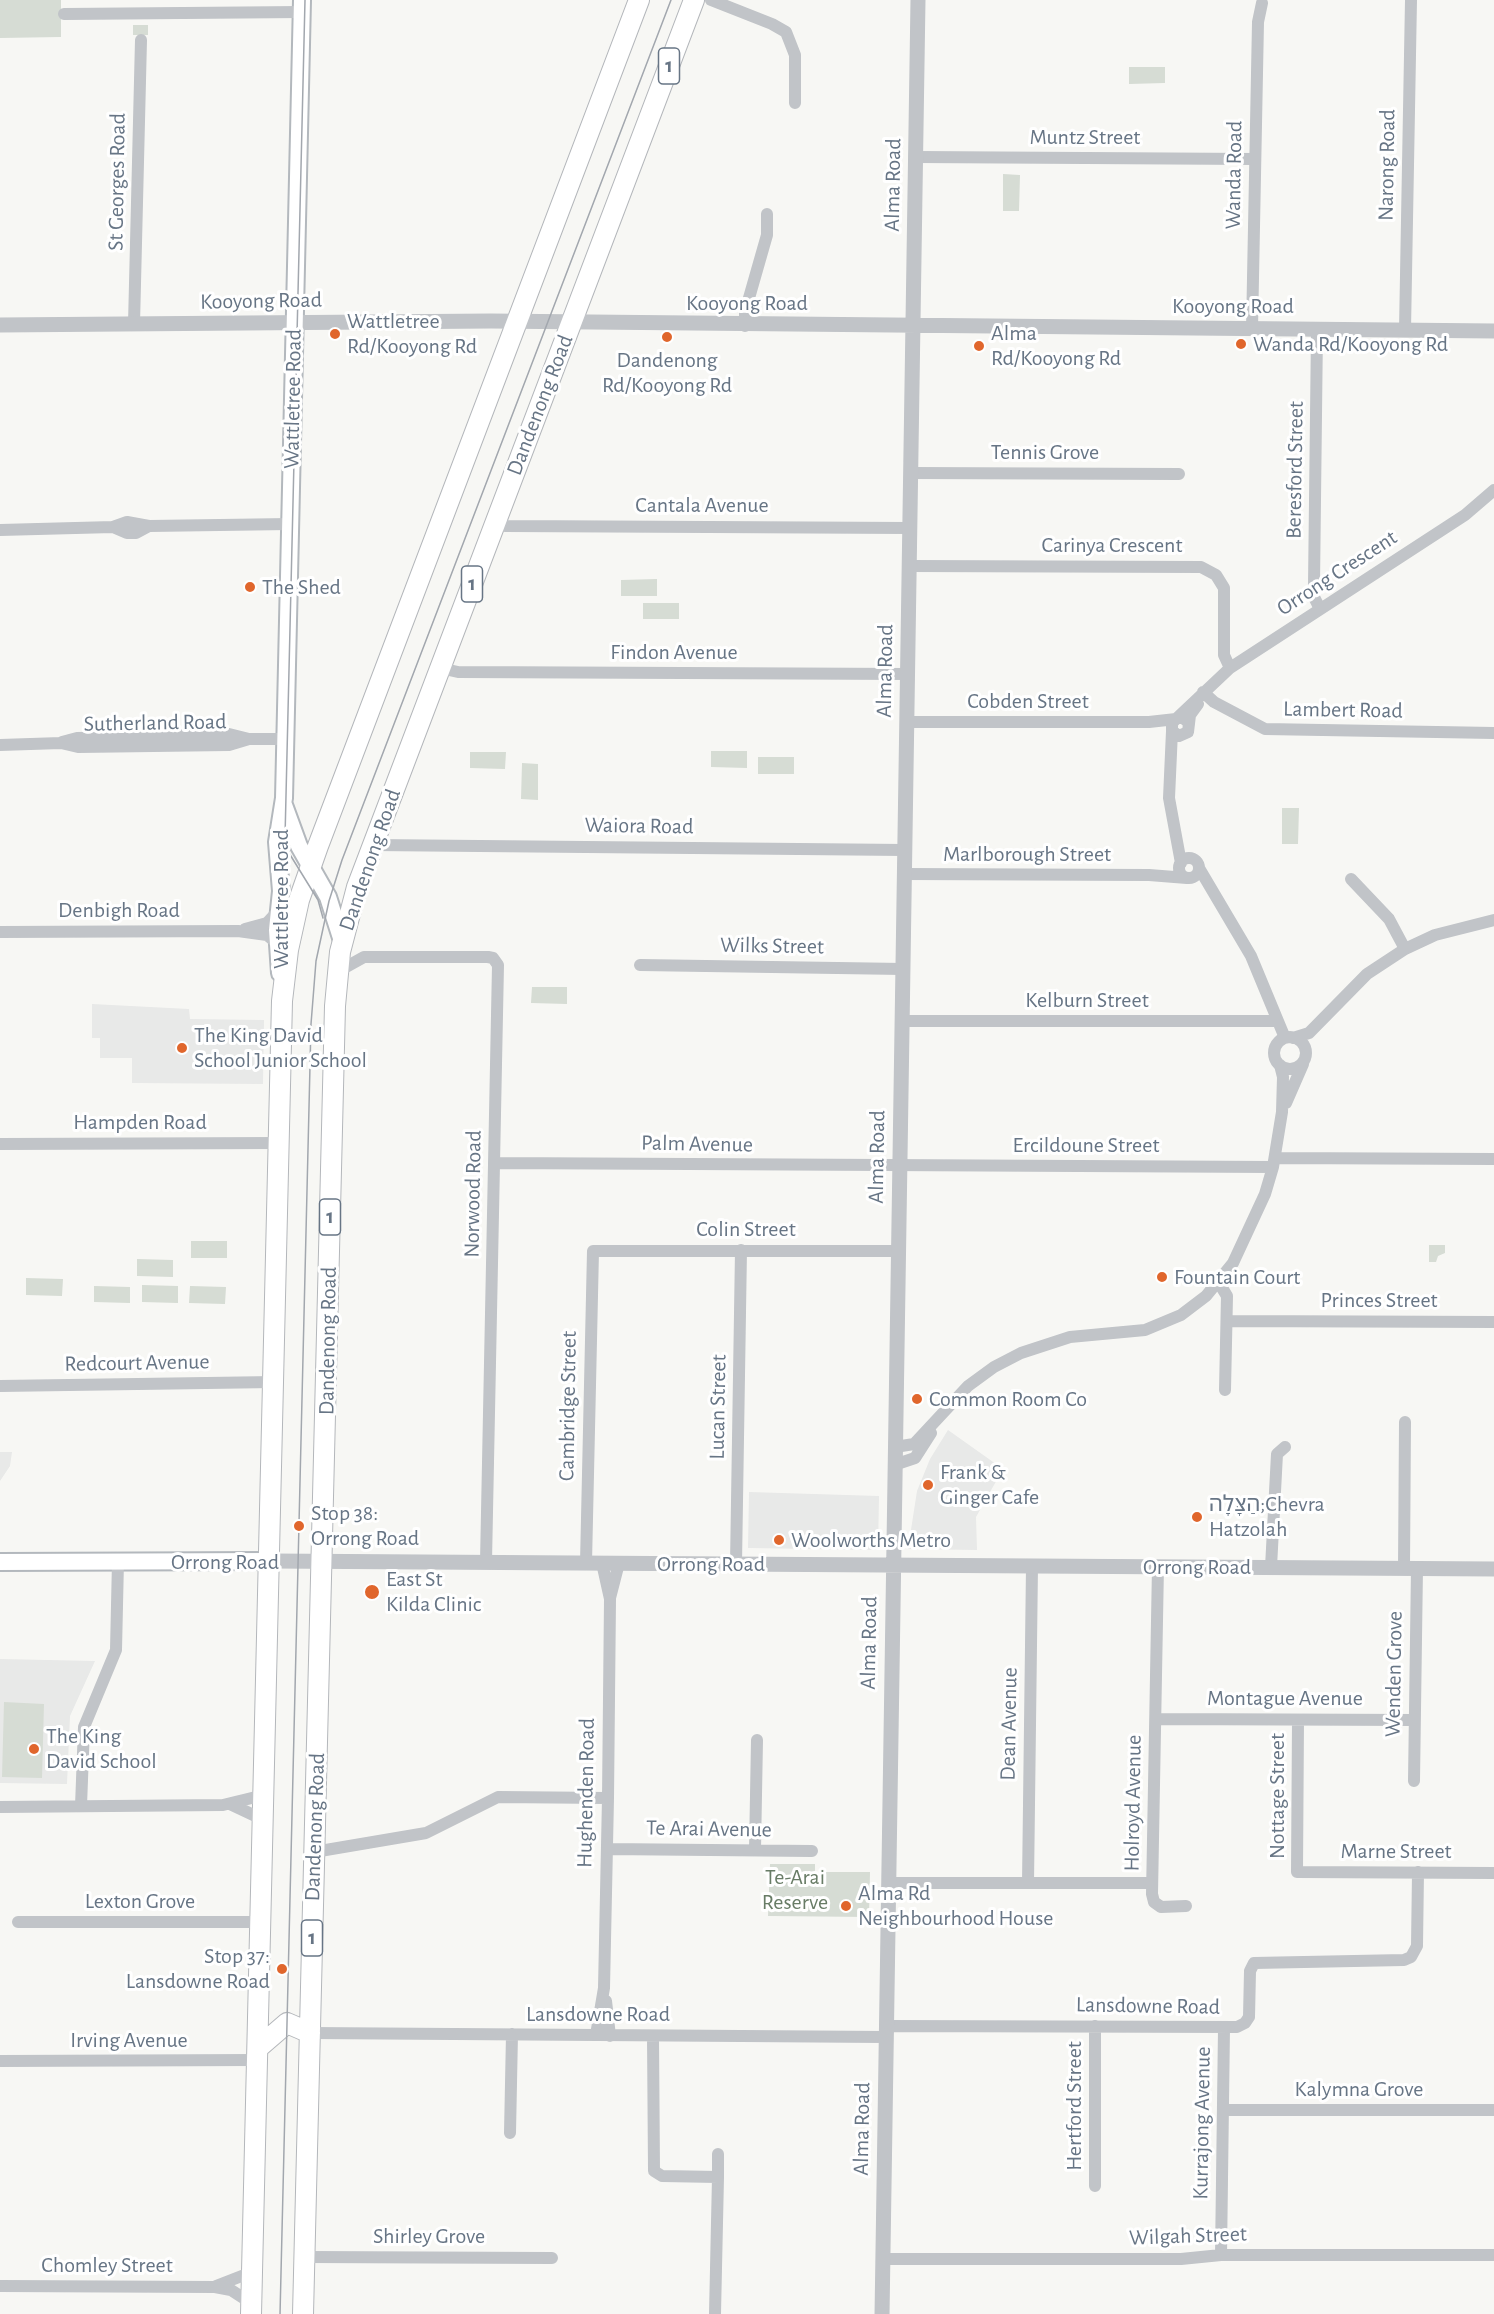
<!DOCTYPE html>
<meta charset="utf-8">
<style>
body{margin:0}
canvas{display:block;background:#f7f7f4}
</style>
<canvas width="1494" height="2314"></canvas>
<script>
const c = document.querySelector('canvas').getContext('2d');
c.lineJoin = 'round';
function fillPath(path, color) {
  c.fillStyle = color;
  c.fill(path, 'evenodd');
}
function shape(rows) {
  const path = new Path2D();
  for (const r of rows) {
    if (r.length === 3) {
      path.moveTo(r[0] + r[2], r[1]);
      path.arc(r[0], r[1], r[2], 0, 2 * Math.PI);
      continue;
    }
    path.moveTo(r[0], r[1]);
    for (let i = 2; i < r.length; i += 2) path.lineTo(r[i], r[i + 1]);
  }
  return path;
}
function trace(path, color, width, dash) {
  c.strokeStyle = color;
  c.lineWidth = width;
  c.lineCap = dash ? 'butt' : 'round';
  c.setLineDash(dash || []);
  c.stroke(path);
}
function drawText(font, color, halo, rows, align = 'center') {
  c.font = font + ' "Alegreya Sans","Noto Sans Hebrew",sans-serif';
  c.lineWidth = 6;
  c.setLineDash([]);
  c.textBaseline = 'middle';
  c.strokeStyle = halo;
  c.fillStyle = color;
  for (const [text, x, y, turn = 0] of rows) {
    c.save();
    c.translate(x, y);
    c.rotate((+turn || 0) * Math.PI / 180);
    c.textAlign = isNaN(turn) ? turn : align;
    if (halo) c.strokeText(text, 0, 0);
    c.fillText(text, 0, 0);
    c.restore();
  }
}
const built = shape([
 [92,1004,189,1009,190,1019,264,1020,263,1084,132,1083,132,1058,100,1058,100,1038,92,1038],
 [948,1430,1003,1469,976,1517,977,1550,908,1549,917,1491,930,1459],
 [0,1452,12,1452,10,1466,0,1481],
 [749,1492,879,1496,878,1550,748,1548],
 [0,1659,95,1661,70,1716,67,1784,0,1783]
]);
const green = shape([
 [0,0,61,0,61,37,0,38],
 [133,25,148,25,148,35,133,35],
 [1129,67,1165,67,1165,83,1129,84],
 [1003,174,1020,175,1019,211,1003,211],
 [657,579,657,596,621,596,621,580],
 [643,603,679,603,679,619,643,619],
 [711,751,747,751,747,768,711,767],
 [470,752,506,752,505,769,470,768],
 [758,757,794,757,794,774,758,774],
 [522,763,538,764,538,800,521,799],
 [1282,808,1299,808,1298,844,1282,844],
 [532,987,567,987,567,1004,531,1003],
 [191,1241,227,1241,227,1258,191,1258],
 [1429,1245,1445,1245,1445,1253,1438,1256,1436,1262,1429,1262],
 [137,1259,173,1260,173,1277,137,1276],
 [26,1278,63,1279,62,1296,26,1295],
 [142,1285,178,1286,178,1303,142,1302],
 [94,1286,130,1287,130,1303,94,1302],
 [190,1286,226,1287,225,1304,189,1303],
 [4,1702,44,1704,42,1778,2,1777],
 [770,1864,815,1864,815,1872,870,1872,869,1917,768,1916]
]);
const minor = shape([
 [711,0,772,24,786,32,795,55,795,103],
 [64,14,302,12],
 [916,157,1255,159],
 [134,324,141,40],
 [745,326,745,312,767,235,767,214],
 [1252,329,1258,22,1262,3],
 [1317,330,1314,585,1314,597,1320,609],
 [1405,330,1411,0],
 [911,473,1179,474],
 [495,522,506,526,910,528],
 [113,527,127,533,136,533,149,526],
 [0,530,113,527,127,522,149,526,290,524],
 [910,566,1201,567,1216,575,1224,588,1224,655,1230,668],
 [440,668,458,672,908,674],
 [1203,692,1214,702,1265,729,1494,733],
 [1177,718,1230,668,1465,515,1494,490],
 [907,722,1149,722,1176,719],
 [1189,723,1183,718,1177,718,1172,723,1172,731,1179,736,1188,732,1190,715,1198,704],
 [1172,731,1169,798,1181,863],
 [62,742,77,738,229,734,249,739,285,739],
 [0,745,61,743,78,747,229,745,249,739],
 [373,845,905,850],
 [1189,868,10],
 [1199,868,1251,956,1285,1038],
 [904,874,1149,875,1187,878],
 [1351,879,1389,919,1405,949],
 [245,929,267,923,278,911],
 [0,932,238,931,267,935,277,943],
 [640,965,903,969],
 [337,972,364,957,488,957,493,958,498,965,486,1562],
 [902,1021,1277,1021],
 [1290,1053,16],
 [1293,1038,1309,1033,1367,974,1405,949,1435,935,1494,920],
 [1286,1103,1303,1064],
 [0,1144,280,1143],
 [1275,1158,1494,1159],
 [495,1163,1273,1167],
 [1219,1283,1227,1296,1225,1390],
 [1227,1321,1494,1322],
 [0,1386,275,1382],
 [895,1447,914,1444,968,1386,994,1367,1021,1353,1070,1337,1145,1330,1181,1315,1206,1296,1233,1263,1265,1194,1273,1167,1282,1112,1283,1077,1280,1065],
 [894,1465,915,1458,931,1433],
 [586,1563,593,1251,898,1251],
 [736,1564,741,1250],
 [1158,1566,1152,1894,1154,1902,1161,1907,1186,1906],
 [1271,1567,1277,1454,1285,1447],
 [1404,1568,1405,1422],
 [610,1598,619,1563],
 [1156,1719,1414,1720],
 [1298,1720,1297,1872,1494,1873],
 [1414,1781,1417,1568],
 [230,1804,264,1820],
 [81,1806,84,1727,116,1650,118,1561],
 [0,1807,223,1805,264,1795],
 [607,1849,812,1851],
 [755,1850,757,1740],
 [314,1852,426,1833,498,1797,608,1798],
 [888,1883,1152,1883],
 [1028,1883,1032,1566],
 [18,1922,261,1922],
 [606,2001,610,2036],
 [886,2026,1237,2027,1245,2023,1249,2017,1250,1971,1254,1963,1404,1960,1411,1957,1417,1946,1418,1872],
 [1095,2026,1095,2186],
 [310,2033,885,2037],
 [596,2035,604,1988,608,1798,610,1599,602,1563],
 [653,2036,654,2171,662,2176,718,2177,715,2314],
 [0,2061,257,2060],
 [1224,2110,1494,2110],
 [510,2133,512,2034],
 [718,2177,718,2154],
 [1221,2255,1224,2028],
 [305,2257,552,2258],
 [883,2259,1181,2259,1221,2255,1494,2255],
 [0,2286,215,2287,231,2290,251,2303],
 [216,2286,252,2272]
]);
const tertiary = shape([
 [0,325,491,321,1494,331],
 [271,1561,1494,1569],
 [882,2314,918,0]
]);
const secondary = shape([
 [284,805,299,846,328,897,342,941],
 [280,973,277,930,281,891,277,842,284,798,302,0],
 [0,1562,271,1561]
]);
const trunk = shape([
 [258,2048,287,2023,310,2033],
 [251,2314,282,1001,288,950,299,900,318,846,639,0],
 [303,2314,335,1006,340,952,357,887,694,0]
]);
const tram = shape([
 [305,0,285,837,289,853,318,900,323,918],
 [280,2314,311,1024,316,961,329,901,342,860,671,0]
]);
const markers = [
 [335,334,6,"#e0662c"],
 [667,337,6,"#e0662c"],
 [1241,344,6,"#e0662c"],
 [979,346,6,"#e0662c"],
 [250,587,6,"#e0662c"],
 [182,1048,6,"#e0662c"],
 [1162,1277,6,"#e0662c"],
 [917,1399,6,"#e0662c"],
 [928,1485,6,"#e0662c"],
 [1197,1517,6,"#e0662c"],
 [299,1526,6,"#e0662c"],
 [779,1540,6,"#e0662c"],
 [372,1592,8,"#e0662c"],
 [34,1749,6,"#e0662c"],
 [846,1906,6,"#e0662c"],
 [282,1969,6,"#e0662c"]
];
const shields = [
 [669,66,21],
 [472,584,21],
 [330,1217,21],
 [312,1938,21]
];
const shieldNames = [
 ["1",669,66],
 ["1",472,584],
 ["1",330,1217],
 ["1",312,1938]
];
const streetNames = [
 ["Muntz Street",1085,137],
 ["Narong Road",1387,165,-89],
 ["Wanda Road",1234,175,-89],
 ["St Georges Road",117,182,-89],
 ["Alma Road",893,185,-89],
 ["Kooyong Road",261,301,-1],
 ["Kooyong Road",747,303],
 ["Kooyong Road",1233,306],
 ["Wattletree Road",293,399,-89],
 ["Dandenong Road",540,405,-69],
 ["Tennis Grove",1045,452],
 ["Beresford Street",1295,470,-89],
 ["Cantala Avenue",702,505],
 ["Carinya Crescent",1112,545],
 ["Orrong Crescent",1337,573,-33],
 ["Findon Avenue",674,652],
 ["Alma Road",885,671,-89],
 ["Cobden Street",1028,701],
 ["Lambert Road",1343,710,1],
 ["Sutherland Road",155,723,-1],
 ["Waiora Road",639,826,1],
 ["Marlborough Street",1027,854],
 ["Dandenong Road",370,860,-71],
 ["Wattletree Road",281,899,-90],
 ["Denbigh Road",119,910],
 ["Wilks Street",772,946,1],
 ["Kelburn Street",1087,1000],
 ["Hampden Road",140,1122],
 ["Palm Avenue",697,1144,1],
 ["Ercildoune Street",1086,1145],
 ["Alma Road",877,1157,-89],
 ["Norwood Road",473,1194,-89],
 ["Colin Street",746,1229],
 ["Princes Street",1379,1300],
 ["Dandenong Road",328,1341,-89],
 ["Redcourt Avenue",137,1363,-1],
 ["Cambridge Street",568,1406,-89],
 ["Lucan Street",718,1407,-89],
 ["Orrong Road",225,1562],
 ["Orrong Road",711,1564],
 ["Orrong Road",1197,1567],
 ["Alma Road",869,1643,-89],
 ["Wenden Grove",1394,1674,-89],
 ["Montague Avenue",1285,1698],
 ["Dean Avenue",1009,1724,-89],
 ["Hughenden Road",586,1793,-89],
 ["Nottage Street",1277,1796,-90],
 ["Holroyd Avenue",1133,1803,-89],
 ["Dandenong Road",315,1827,-88],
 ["Te Arai Avenue",709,1829,1],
 ["Marne Street",1396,1851],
 ["Lexton Grove",140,1901],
 ["Lansdowne Road",1148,2006,1],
 ["Lansdowne Road",598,2014],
 ["Irving Avenue",129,2040],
 ["Kalymna Grove",1359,2089],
 ["Hertford Street",1074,2106,-90],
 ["Kurrajong Avenue",1202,2123,-89],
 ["Alma Road",862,2129,-89],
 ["Shirley Grove",429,2236],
 ["Wilgah Street",1188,2236,-2],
 ["Chomley Street",107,2265]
];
const poiNames = [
 ["Wattletree",347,321],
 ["Rd/Kooyong Rd",347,346],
 ["Alma",991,333],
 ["Rd/Kooyong Rd",991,358],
 ["Wanda Rd/Kooyong Rd",1253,344],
 ["Dandenong",667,360,"center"],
 ["Rd/Kooyong Rd",667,385,"center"],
 ["The Shed",262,587],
 ["The King David",194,1035],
 ["School Junior School",194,1060],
 ["Fountain Court",1174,1277],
 ["Common Room Co",929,1399],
 ["Frank &",940,1472],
 ["Ginger Cafe",940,1497],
 ["הַצָּלָה;Chevra",1209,1504],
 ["Hatzolah",1209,1529],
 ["Stop 38:",311,1513],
 ["Orrong Road",311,1538],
 ["Woolworths Metro",791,1540],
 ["East St",386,1579],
 ["Kilda Clinic",386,1604],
 ["The King",46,1736],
 ["David School",46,1761],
 ["Alma Rd",858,1893],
 ["Neighbourhood House",858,1918],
 ["Stop 37:",270,1956,"right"],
 ["Lansdowne Road",270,1981,"right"]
];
const parkNames = [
 ["Te-Arai",795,1877],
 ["Reserve",795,1902]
];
fillPath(built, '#e8e9e8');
fillPath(green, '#d6dcd4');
trace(secondary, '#b3b8bd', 20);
trace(trunk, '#b4b7bb', 22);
trace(minor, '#c1c4c8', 12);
trace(tertiary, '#c1c4c8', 15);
trace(secondary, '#fff', 16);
trace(trunk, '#fff', 20);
trace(tram, '#a2a7ae', 1.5);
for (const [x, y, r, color] of markers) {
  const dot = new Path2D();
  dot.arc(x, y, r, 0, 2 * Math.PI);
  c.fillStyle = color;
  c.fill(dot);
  trace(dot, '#fff', 2);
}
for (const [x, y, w] of shields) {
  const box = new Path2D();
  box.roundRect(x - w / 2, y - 18, w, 36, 4.5);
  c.fillStyle = '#fff';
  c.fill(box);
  trace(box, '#677585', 1.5);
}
drawText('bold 21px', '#677585', null, shieldNames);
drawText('22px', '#677585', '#fff', streetNames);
drawText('22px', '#677585', '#fff', poiNames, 'left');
drawText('22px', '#687c66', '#fff', parkNames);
</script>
